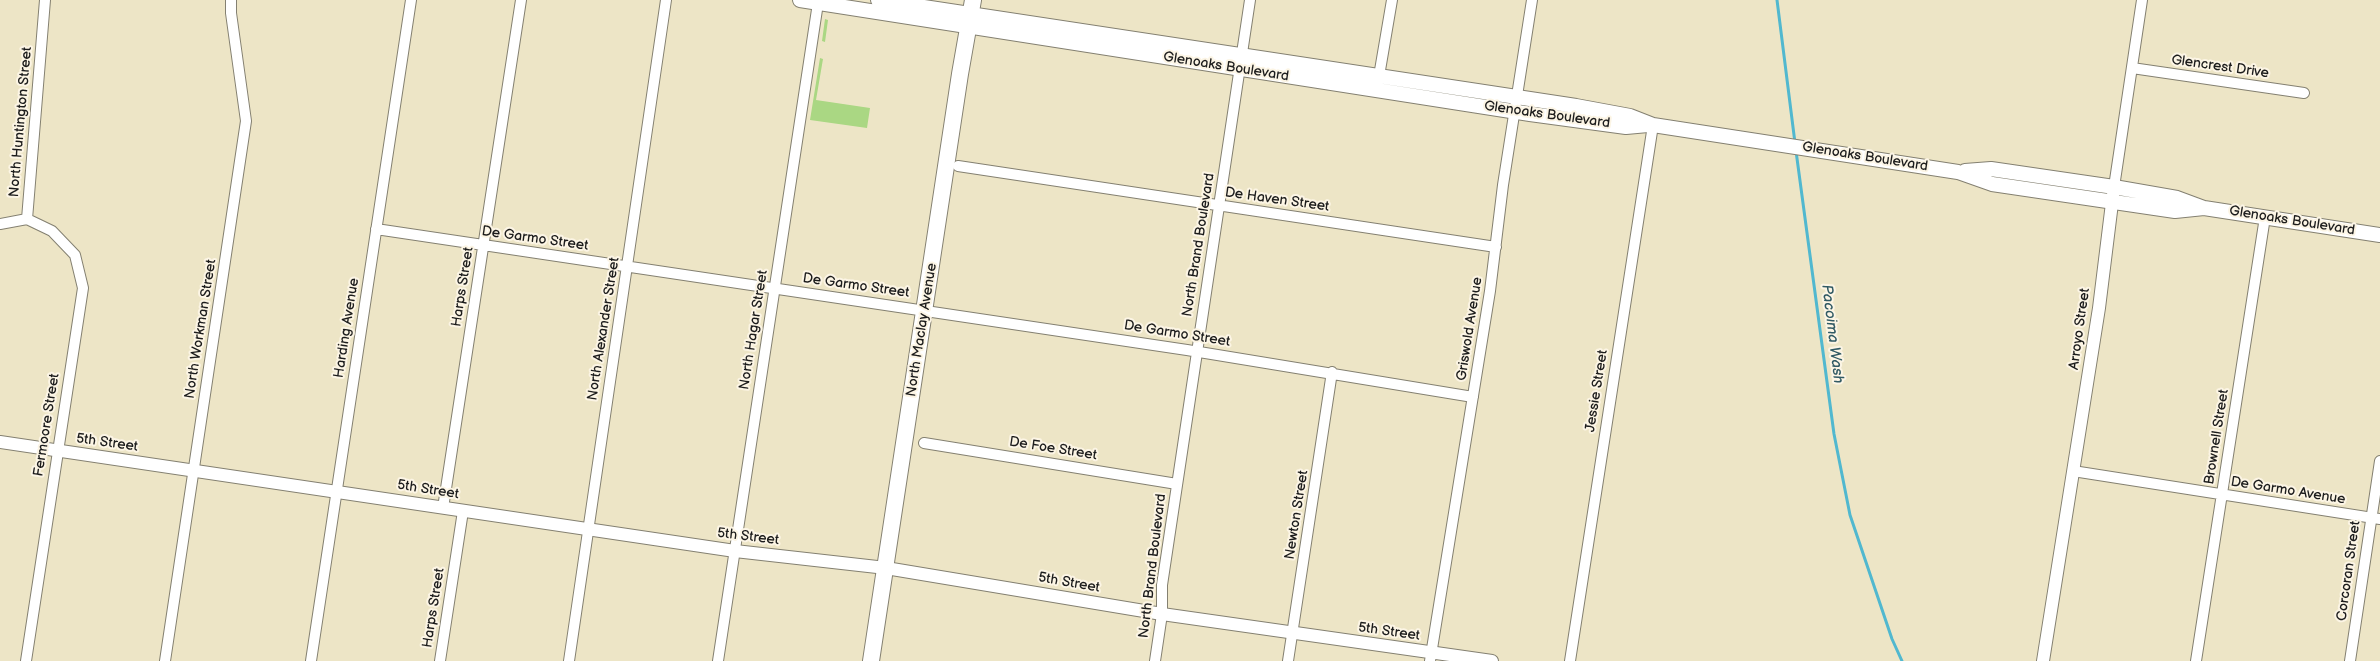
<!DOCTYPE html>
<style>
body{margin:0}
canvas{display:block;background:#ede5c6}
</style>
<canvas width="2380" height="661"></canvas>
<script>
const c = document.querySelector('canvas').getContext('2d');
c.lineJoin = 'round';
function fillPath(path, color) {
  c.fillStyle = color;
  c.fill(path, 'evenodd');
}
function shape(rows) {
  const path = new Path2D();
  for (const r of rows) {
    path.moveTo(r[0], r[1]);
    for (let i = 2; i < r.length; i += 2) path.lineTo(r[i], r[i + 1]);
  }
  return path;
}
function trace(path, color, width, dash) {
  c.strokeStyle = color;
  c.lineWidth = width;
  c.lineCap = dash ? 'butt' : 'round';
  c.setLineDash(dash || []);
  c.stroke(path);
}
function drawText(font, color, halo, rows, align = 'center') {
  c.font = font + ' "Balsamiq Sans",sans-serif';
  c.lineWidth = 4;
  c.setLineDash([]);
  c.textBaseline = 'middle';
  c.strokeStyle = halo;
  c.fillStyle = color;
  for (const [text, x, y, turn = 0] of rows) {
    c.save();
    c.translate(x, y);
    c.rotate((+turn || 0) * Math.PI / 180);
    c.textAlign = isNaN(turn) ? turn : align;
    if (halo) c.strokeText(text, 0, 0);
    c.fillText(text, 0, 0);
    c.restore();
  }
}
const green = shape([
 [825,19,828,20,825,42,822,41],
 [820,58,823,59,816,100,870,108,867,128,810,120]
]);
const stream = shape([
 [1777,0,1795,143],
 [1796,151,1834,434,1850,515,1892,639,1902,661]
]);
const minor = shape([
 [2132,68,2304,93],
 [1378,82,1392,0],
 [958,166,1496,247],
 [2114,187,2142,0],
 [0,224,27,219,45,0],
 [376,229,1187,350,1473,397],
 [924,443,1177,484],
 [2073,471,2380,519],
 [443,508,521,0],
 [26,661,83,288,75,255,52,231,27,219],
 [165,661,246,121,231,13,231,0],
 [311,661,411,0],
 [440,661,463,511],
 [569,661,666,0],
 [718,661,818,3],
 [1155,661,1162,614,1162,585,1250,0],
 [1288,661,1332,372],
 [1430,661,1490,291,1503,185,1532,0],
 [1570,661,1653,125],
 [2196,661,2265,217],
 [2350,661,2380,461]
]);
const tertiary = shape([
 [0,442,735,551,886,568,1162,614,1492,661],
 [2043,661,2099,308,2114,187]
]);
const secondary = shape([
 [800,0,1530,114,1626,127,1648,125],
 [878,0,1576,106,1630,116,1653,125,1958,172,1992,184,2175,211,2204,208],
 [1965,171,1991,169,2114,187,2177,198,2204,208,2380,235]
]);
const primary = shape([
 [871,661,960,74,973,0]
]);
const streetNames = [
 ["Glenoaks Boulevard",1226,67,9],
 ["Glencrest Drive",2220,67,8],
 ["Glenoaks Boulevard",1547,115,8],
 ["North Huntington Street",21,122,-85],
 ["Glenoaks Boulevard",1865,157,9],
 ["De Haven Street",1277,200,8],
 ["Glenoaks Boulevard",2292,221,9],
 ["De Garmo Street",535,239,8],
 ["North Brand Boulevard",1199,245,-81],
 ["De Garmo Street",856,286,8],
 ["Harps Street",463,287,-81],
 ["Harding Avenue",347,328,-81],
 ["North Workman Street",201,329,-81],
 ["North Alexander Street",604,329,-81],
 ["Griswold Avenue",1470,329,-81],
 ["Arroyo Street",2080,329,-82],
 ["North Hagar Street",754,330,-81],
 ["North Maclay Avenue",922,330,-81],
 ["De Garmo Street",1177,334,9],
 ["Jessie Street",1597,391,-81],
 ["Fermoore Street",47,425,-81],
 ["Brownell Street",2217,437,-81],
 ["5th Street",107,443,8],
 ["De Foe Street",1053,449,9],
 ["5th Street",428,490,9],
 ["De Garmo Avenue",2288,491,9],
 ["Newton Street",1297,515,-81],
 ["5th Street",748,537,7],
 ["North Brand Boulevard",1153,566,-83],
 ["Corcoran Street",2349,571,-82],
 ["5th Street",1069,583,10],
 ["Harps Street",434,608,-81],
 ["5th Street",1389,632,8]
];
const waterNames = [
 ["Pacoima Wash",1832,334,83]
];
fillPath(green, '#aad783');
trace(stream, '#51b8cf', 3);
trace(minor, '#848071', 12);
trace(tertiary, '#848071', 14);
trace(secondary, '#848071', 16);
trace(primary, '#848071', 18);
trace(minor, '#fff', 10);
trace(tertiary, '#fff', 12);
trace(secondary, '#fff', 14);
trace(primary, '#fff', 16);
drawText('14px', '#1c1c1c', '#fcf5e5', streetNames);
drawText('italic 15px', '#315a64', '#fcf5e5', waterNames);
</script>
